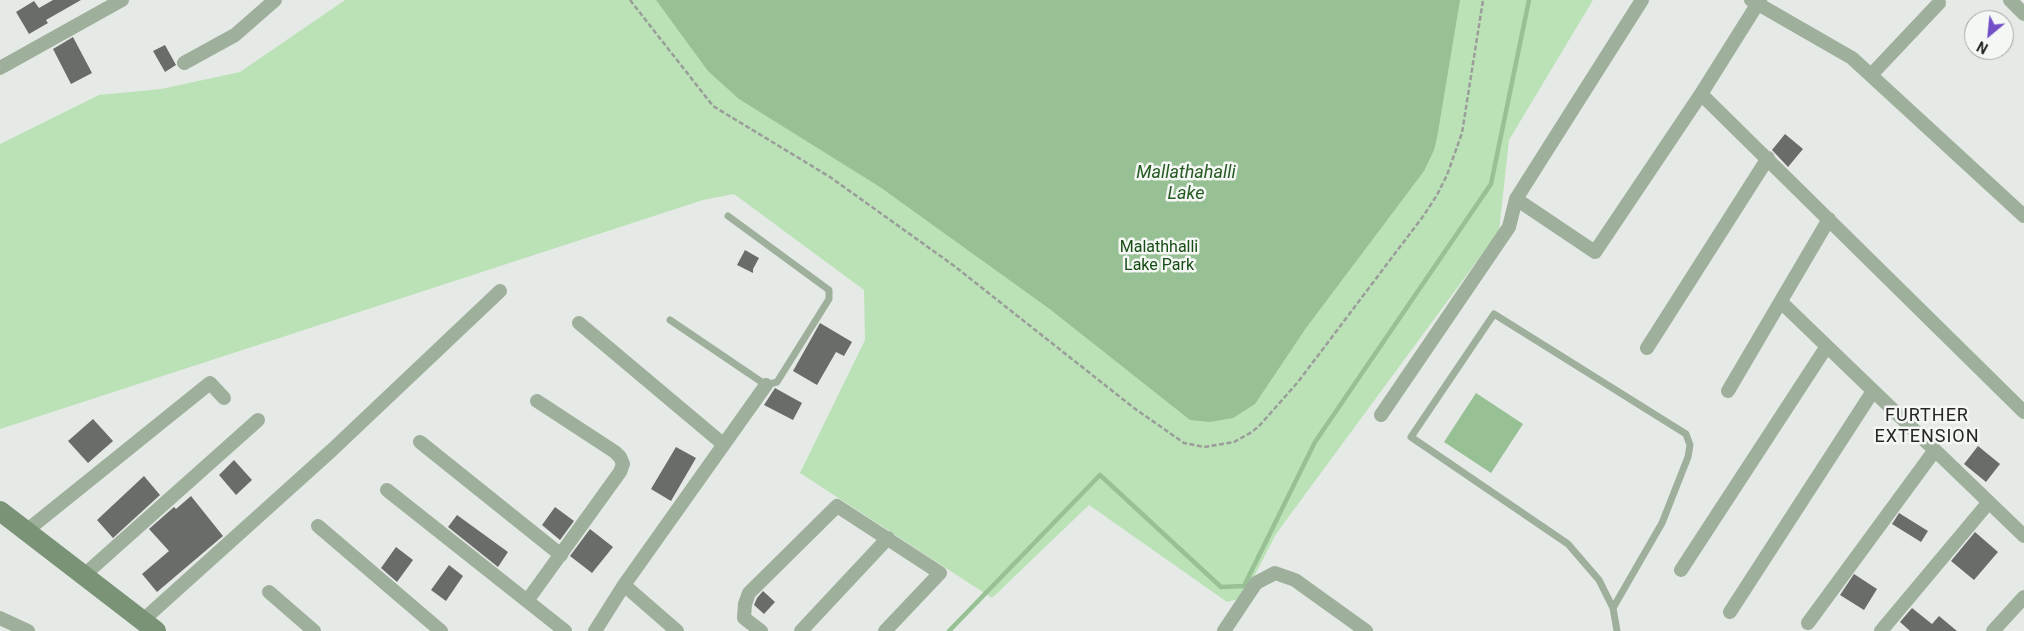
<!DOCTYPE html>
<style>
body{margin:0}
#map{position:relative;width:2024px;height:631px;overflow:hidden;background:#e6eae6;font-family:Roboto,sans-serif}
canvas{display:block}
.north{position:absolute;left:1964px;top:10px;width:50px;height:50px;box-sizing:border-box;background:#f4f7f3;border:1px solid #a1a3a1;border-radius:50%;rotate:208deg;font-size:14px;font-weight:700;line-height:20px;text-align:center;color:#252625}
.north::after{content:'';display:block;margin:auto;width:18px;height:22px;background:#724ec7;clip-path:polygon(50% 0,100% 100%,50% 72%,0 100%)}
</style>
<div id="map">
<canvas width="2024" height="631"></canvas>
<div class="north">N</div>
</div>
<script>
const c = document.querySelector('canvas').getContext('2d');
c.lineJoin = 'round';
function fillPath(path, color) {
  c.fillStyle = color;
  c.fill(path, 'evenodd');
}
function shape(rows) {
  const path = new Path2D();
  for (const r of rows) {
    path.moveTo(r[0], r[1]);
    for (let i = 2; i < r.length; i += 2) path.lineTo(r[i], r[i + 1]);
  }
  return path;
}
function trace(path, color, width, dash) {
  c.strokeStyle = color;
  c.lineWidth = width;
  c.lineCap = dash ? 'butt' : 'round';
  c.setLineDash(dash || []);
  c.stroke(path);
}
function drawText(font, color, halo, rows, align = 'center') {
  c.font = font + ' Roboto,sans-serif';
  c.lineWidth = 5;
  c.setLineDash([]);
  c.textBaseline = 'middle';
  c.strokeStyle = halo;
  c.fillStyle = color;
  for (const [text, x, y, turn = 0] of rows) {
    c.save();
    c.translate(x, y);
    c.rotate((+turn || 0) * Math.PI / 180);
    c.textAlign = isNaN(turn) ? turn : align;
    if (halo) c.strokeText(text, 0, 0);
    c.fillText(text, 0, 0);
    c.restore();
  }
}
const green = shape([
 [345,0,1593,0,1509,140,1499,231,1276,534,1243,598,1227,602,1089,505,992,598,800,473,865,340,864,290,734,194,703,200,0,429,0,144,99,95,161,89,240,72]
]);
const water = shape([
 [656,0,1460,0,1437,138,1434,150,1424,171,1306,328,1255,404,1233,418,1210,422,1190,420,1051,310,880,187,739,99,708,71],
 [1476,393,1523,424,1491,473,1444,442]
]);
const stream = shape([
 [949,631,1100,475,1221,587,1244,586,1315,442,1491,184,1529,0]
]);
const building = shape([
 [53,0,81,0,46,20,48,23,29,34,16,12,34,1,39,8],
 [73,37,92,73,71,84,53,49],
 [165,45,176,65,165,72,153,51],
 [1785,134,1803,149,1788,167,1772,150],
 [745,250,759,258,753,269,753,273,737,265],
 [820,323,852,342,844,356,836,352,817,385,793,371],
 [775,388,802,403,793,420,764,405],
 [93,419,113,441,88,463,68,441],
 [1978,446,2000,464,1986,482,1964,464],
 [676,447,696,458,671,501,651,489],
 [234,460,252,480,236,495,219,475],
 [144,476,160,495,113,538,97,520],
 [191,496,223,536,157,592,142,574,169,551,149,529,174,507,176,509],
 [555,507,574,521,560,540,542,525],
 [1899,513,1928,531,1921,542,1892,524],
 [457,515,508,552,498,567,448,527],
 [590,529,613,547,592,573,570,556],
 [1975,532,1998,552,1974,580,1951,561],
 [396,547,413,560,397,582,381,568],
 [449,565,463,576,446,601,431,590],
 [1854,574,1877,589,1864,610,1840,595],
 [763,591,775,602,764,614,754,605,757,598],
 [1912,608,1932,624,1939,616,1957,631,1910,631,1900,622]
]);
const path = shape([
 [630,0,713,106,830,177,953,265,1134,408,1184,443,1204,447,1234,442,1252,432,1260,425,1298,382,1424,215,1437,195,1447,175,1462,133,1483,0]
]);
const service = shape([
 [670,320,766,385,777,382,829,299,829,290,728,216],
 [1613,608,1662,523,1688,457,1690,445,1686,434,1494,314,1411,437,1568,544,1599,580,1613,608,1617,631]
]);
const minor = shape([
 [1642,0,1516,199,1595,252,1701,94,1760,0],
 [1751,0,1852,58,2024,216],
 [2010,0,2024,14],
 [184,63,235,35,275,0],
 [0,68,122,0],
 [1871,75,1939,3],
 [1701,94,2024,412],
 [1781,302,2024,536],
 [579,323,723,444],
 [1647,348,1768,158],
 [1728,391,1829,219],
 [1381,415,1509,227,1516,199],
 [420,442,561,555],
 [387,490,565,631],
 [318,526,441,631],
 [25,532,210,383,224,398],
 [1681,570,1827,346],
 [83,576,258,420],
 [624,585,766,385],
 [269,592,314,631],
 [527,601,620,472,623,464,620,457,615,452,537,401],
 [1730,612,1873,391],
 [0,618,28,631],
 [142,621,332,450,500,291],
 [1808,623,1935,450],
 [595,631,624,585,677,631],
 [761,631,744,618,745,604,749,593,837,506,940,573,885,631],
 [801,631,888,538],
 [1224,631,1256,583,1275,573,1295,580,1366,631],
 [1881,631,1989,502],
 [1993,631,2024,597]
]);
const secondary = shape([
 [0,511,156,631]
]);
const parkNames = [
 ["Malathhalli",1159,248],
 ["Lake Park",1159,266]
];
const waterNames = [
 ["Mallathahalli",1186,173],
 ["Lake",1186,194]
];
const neighbourhoodNames = [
 ["FURTHER",1927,416],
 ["EXTENSION",1927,437]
];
fillPath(green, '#bae2b6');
fillPath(water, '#98c095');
trace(stream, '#98c095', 4.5);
fillPath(building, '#696c69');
trace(path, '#9a9d9a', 2.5, [5, 2.5]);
trace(service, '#9eaf9c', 7);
trace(minor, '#9eaf9c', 14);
trace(secondary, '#7a9377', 20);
drawText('16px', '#164d15', '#f4f7f3', parkNames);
drawText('italic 18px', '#255b23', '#f4f7f3', waterNames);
c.letterSpacing = '1px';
drawText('18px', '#252625', '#f4f7f3', neighbourhoodNames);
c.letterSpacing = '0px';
</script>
